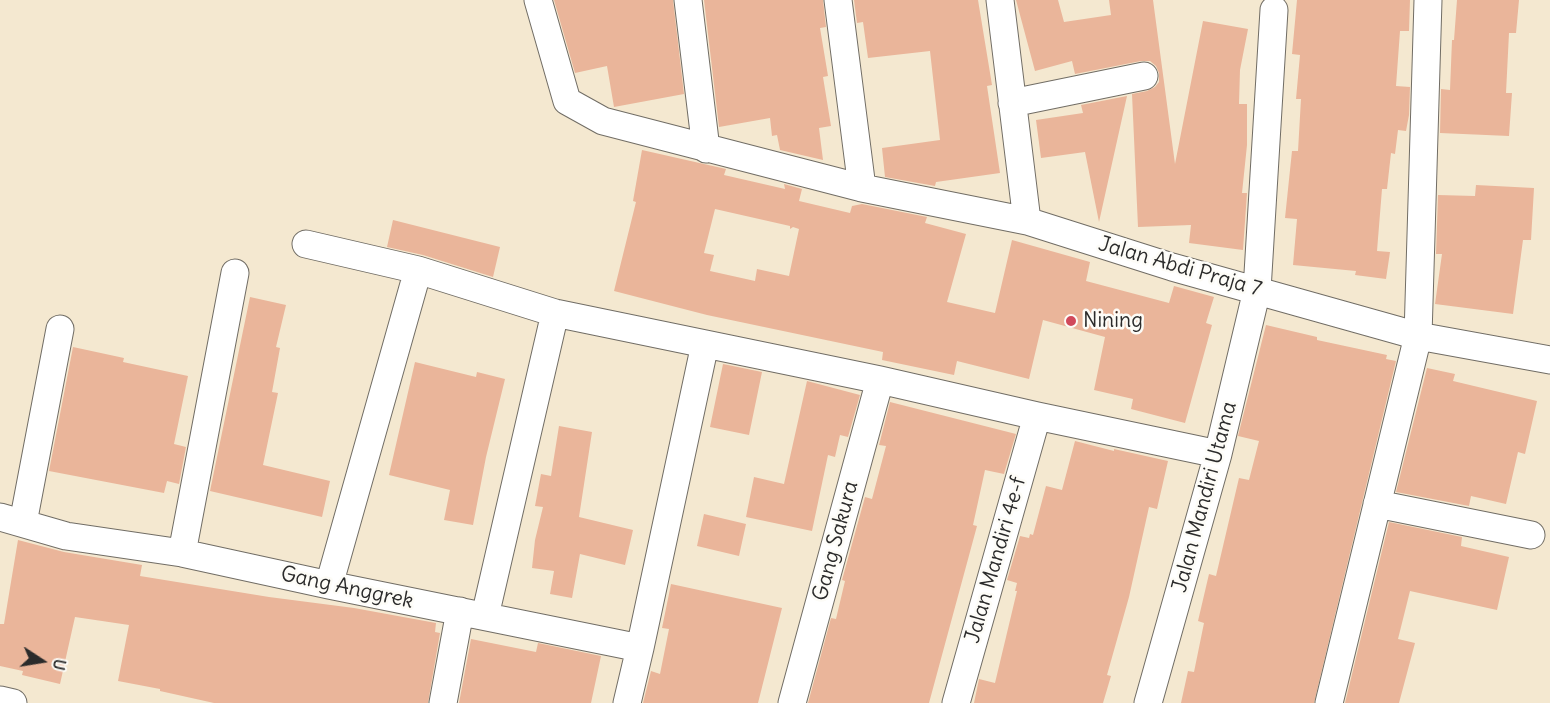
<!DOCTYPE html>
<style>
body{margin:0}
#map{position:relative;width:1550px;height:703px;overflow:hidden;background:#f4e8d0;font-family:Delius,sans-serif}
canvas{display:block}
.north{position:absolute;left:12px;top:631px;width:60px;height:60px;-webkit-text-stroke:4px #fdfcf7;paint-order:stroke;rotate:102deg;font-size:16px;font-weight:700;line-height:24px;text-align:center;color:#2b2b2b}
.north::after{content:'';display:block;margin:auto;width:21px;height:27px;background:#2b2b2b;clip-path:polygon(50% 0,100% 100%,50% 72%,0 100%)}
</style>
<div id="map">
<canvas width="1550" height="703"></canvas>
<div class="north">U</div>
</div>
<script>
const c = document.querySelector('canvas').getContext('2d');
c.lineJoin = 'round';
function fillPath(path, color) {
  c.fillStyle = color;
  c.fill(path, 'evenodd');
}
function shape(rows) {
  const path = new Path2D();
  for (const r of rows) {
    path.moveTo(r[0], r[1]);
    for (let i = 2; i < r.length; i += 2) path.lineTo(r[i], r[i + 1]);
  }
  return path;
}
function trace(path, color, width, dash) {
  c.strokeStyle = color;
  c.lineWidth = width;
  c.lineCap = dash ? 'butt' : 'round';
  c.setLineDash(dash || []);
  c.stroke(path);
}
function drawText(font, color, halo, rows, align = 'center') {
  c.font = font + ' Delius,sans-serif';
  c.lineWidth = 5;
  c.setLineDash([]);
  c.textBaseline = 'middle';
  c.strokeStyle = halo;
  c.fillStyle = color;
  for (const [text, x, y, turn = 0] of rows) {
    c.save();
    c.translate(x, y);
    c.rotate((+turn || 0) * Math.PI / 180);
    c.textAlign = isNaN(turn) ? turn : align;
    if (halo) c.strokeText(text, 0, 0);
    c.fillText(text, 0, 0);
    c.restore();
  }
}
const building = shape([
 [554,0,673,0,684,94,614,107,607,66,575,73],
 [704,0,823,0,826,27,820,28,828,76,823,77,831,126,819,128,823,160,780,150,777,135,772,136,770,118,719,127],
 [854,0,978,0,992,85,987,86,1000,173,936,182,935,186,885,177,882,148,940,140,930,51,868,58,863,22,857,23],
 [1016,0,1058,0,1064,22,1111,15,1109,0,1153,0,1175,164,1203,21,1248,29,1240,70,1239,104,1247,104,1247,145,1242,193,1247,193,1243,250,1189,243,1191,225,1138,227,1132,94,1147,91,1155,87,1159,82,1159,73,1156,66,1150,61,1141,61,1075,74,1072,61,1035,71],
 [1297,0,1410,0,1409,31,1400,31,1396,86,1410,87,1409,115,1406,131,1398,130,1395,154,1391,153,1387,189,1382,189,1377,251,1390,252,1386,279,1355,275,1356,271,1293,265,1297,219,1285,218,1292,151,1298,151,1301,99,1296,99,1300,55,1292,54],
 [1457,0,1519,0,1516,33,1509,33,1506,93,1512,93,1509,136,1440,133,1441,89,1450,90,1452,40,1454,40],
 [1127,96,1099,222,1085,152,1041,158,1036,120,1083,113,1081,105],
 [642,150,726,169,724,175,785,189,784,184,802,189,799,201,850,213,852,206,862,204,927,217,925,223,966,234,947,302,995,313,1012,240,1090,262,1086,281,1169,303,1174,286,1214,297,1206,323,1212,325,1185,423,1131,409,1133,399,1094,390,1105,337,1043,320,1029,379,957,361,954,375,882,360,883,352,707,315,614,291,636,202,633,201],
 [715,209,790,226,790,229,793,227,799,229,789,276,757,269,755,281,710,271,714,255,704,253],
 [1476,185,1534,188,1531,240,1523,240,1513,314,1435,304,1442,254,1436,254,1438,195,1475,196],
 [393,220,500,247,493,277,423,255,387,247],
 [250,297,286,305,276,347,280,348,272,392,278,393,263,465,330,481,322,517,210,491],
 [1266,325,1317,337,1317,340,1387,355,1386,359,1396,361,1314,703,1181,703,1188,671,1194,672,1204,623,1198,621,1209,574,1216,576,1239,478,1249,480,1259,441,1238,436],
 [73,347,124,358,123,362,188,376,174,444,186,447,179,484,167,481,164,493,49,471],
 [415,362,476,377,477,372,505,379,486,457,473,525,444,520,450,490,389,475],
 [723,364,762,372,749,435,710,427],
 [1427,368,1455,374,1453,381,1537,401,1525,454,1518,452,1506,504,1471,496,1469,506,1396,492],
 [807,381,860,395,848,437,840,435,835,457,828,455,812,531,746,517,754,477,784,484],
 [890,402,1016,434,1004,474,985,470,973,525,977,526,929,703,808,703,831,618,836,619,845,581,842,580,865,497,872,499,886,446,879,445],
 [559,426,592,432,579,517,633,530,625,565,580,554,572,598,550,594,554,571,532,568,535,540,543,507,535,506,541,474,551,476],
 [1075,441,1114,451,1114,449,1168,461,1157,509,1149,507,1129,597,1107,675,1111,676,1103,703,974,703,979,679,995,683,1017,591,1015,591,1017,583,1007,580,1020,536,1029,538,1030,534,1033,535,1046,486,1062,490],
 [704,514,746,524,739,556,697,546],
 [1389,522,1462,537,1461,546,1509,557,1497,610,1410,591,1398,639,1415,643,1399,703,1345,703],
 [18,540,64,552,142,565,140,576,269,597,354,608,436,623,435,632,440,633,428,703,214,703,160,691,160,689,118,681,129,625,75,617,60,684,22,675,23,671,0,666,0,624,4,624],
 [671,584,782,608,758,703,643,703,651,671,660,674,669,629,662,628],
 [471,639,536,652,538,643,601,656,591,703,459,703]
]);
const minor = shape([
 [538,0,567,101,603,121,862,188,1027,221],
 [688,0,706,149],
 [838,0,862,188],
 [1000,0,1027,221,1172,267,1418,336,1550,360],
 [1012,103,1144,76],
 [306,244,418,270],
 [1377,504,1531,535],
 [0,517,66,536,182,553,329,585,640,648,627,703],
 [23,523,60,329],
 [182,553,235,273],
 [329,585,418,270,555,313,880,380,1037,416,1218,454],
 [485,616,555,313],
 [640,648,705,344],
 [0,700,13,703],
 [443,703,460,611],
 [792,703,880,380],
 [956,703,1037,416],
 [1148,703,1218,454,1257,290,1274,10],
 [1329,703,1418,336,1428,0]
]);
const markers = [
 [1071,321,6,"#d1495b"]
];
const streetNames = [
 ["Jalan Abdi Praja 7",1180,267,16],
 ["Jalan Mandiri Utama",1205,497,-75],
 ["Gang Sakura",836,541,-75],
 ["Jalan Mandiri 4e-f",996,560,-74],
 ["Gang Anggrek",347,588,12]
];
const poiNames = [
 ["Nining",1083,321]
];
fillPath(building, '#eab59a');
trace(minor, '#716d65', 29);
trace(minor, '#fff', 27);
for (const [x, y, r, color] of markers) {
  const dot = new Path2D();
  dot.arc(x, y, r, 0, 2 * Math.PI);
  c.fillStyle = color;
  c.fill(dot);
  trace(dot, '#fdfcf7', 2);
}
drawText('21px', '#2b2b2b', '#fdfcf7', streetNames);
drawText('21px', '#2b2b2b', '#fdfcf7', poiNames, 'left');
</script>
